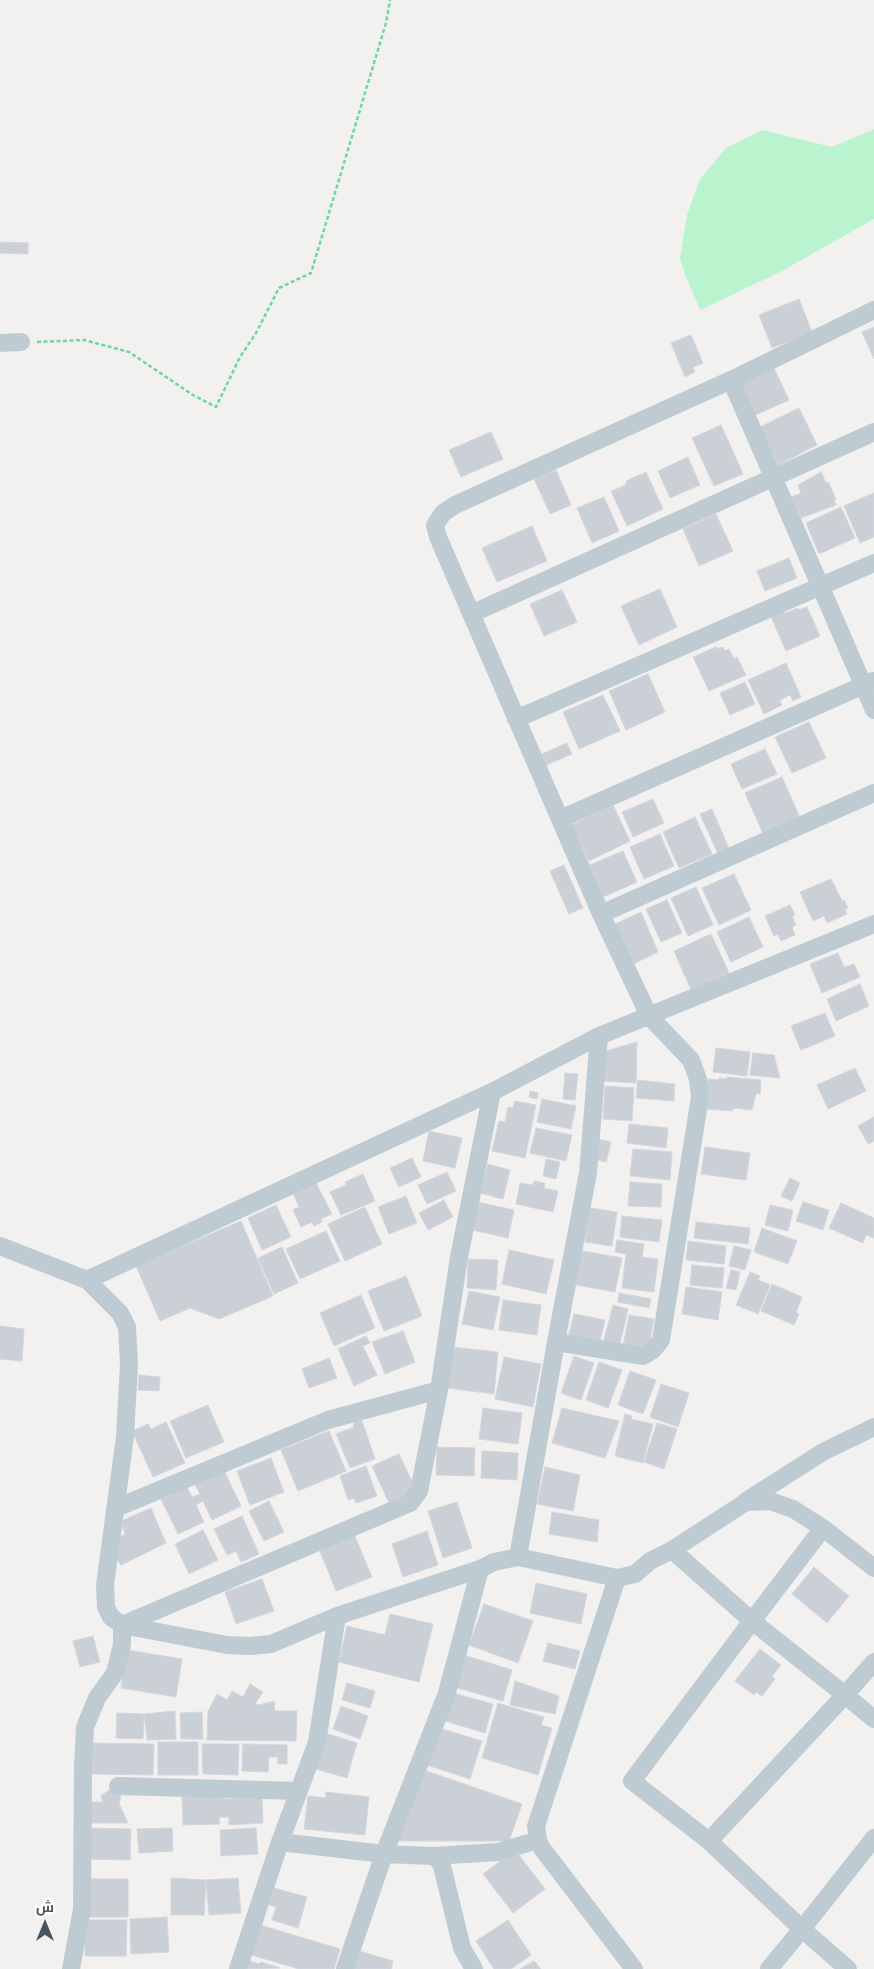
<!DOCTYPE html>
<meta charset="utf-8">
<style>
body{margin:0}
#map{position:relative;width:874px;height:1969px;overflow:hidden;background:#f3f0f0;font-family:Overpass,Cairo,sans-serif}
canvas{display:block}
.north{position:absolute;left:20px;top:1899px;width:50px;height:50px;-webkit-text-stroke:4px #fff;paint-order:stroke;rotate:0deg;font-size:14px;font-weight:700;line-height:20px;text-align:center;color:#455460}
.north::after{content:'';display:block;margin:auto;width:18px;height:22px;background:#455460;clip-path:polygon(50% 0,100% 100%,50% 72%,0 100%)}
</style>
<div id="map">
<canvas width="874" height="1969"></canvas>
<div class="north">ش</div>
</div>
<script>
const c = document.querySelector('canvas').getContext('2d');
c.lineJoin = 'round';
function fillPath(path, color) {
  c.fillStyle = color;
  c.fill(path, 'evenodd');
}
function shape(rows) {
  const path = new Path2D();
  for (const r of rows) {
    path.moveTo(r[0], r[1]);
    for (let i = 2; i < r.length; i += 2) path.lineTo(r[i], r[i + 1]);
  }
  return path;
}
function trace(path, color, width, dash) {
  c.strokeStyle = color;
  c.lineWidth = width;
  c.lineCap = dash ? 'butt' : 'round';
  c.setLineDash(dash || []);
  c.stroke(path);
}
const green = shape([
 [874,129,874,219,782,271,700,310,686,277,680,258,687,215,700,179,726,148,762,130,832,147]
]);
const building = shape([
 [0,242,28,243,28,254,0,253,0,242],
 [799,299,812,332,772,348,759,315,799,299],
 [874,327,874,359,862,332,874,327],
 [691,335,703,363,693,367,695,372,685,377,671,343,691,335],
 [772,364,789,400,751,417,735,380,772,364],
 [799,408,817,445,778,465,760,427,799,408],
 [721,425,743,474,714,486,692,438,721,425],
 [491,432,503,459,461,477,449,450,491,432],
 [688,457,700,485,670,498,658,471,688,457],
 [556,470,571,505,550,514,534,479,556,470],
 [646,472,663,509,627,526,611,491,622,487,627,483,626,481,646,472],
 [821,472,826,483,828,482,836,499,834,500,836,505,801,518,791,497,801,493,798,485,821,472],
 [874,493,874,537,860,543,844,506,874,493],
 [604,497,619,531,592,543,577,508,604,497],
 [841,507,855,538,819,554,806,523,841,507],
 [716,514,733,551,699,566,683,529,716,514],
 [532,526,547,561,497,582,482,548,532,526],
 [789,558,797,578,765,591,757,571,789,558],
 [660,589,677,627,639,645,621,606,660,589],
 [562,590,577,622,544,636,530,604,562,590],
 [807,607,820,636,786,651,771,617,784,611,785,613,798,608,799,610,807,607],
 [716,647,717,649,723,647,725,651,729,649,734,659,737,657,746,675,709,691,693,657,716,647],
 [786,663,801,697,793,701,790,695,780,700,782,705,764,714,748,680,786,663],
 [648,674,665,712,626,730,609,691,648,674],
 [745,682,755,704,730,715,720,693,745,682],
 [603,695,620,731,579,749,563,712,603,695],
 [809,722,826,758,792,773,775,737,809,722],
 [567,743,572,754,546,765,542,754,567,743],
 [765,749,777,774,742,789,731,764,765,749],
 [782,777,801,820,764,836,745,793,782,777],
 [653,799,664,823,633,837,622,812,653,799],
 [613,805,630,841,589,861,571,825,613,805],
 [712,809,730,851,719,856,700,814,712,809],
 [695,817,712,854,679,868,663,832,695,817],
 [660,834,674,866,644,879,630,847,660,834],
 [623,851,637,882,603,897,590,865,623,851],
 [564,865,583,908,569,914,550,871,564,865],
 [734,874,751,910,719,925,702,888,734,874],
 [831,879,842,901,844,900,848,908,845,909,847,914,827,923,824,916,813,921,800,892,831,879],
 [696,887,713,925,688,936,671,898,696,887],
 [667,900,682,933,661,942,646,909,667,900],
 [790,905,795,915,792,916,796,925,792,927,795,935,781,941,778,934,774,936,765,916,790,905],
 [641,912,658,952,631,965,613,925,641,912],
 [749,917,763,947,731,962,717,932,749,917],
 [711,934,729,973,691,990,674,951,711,934],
 [838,953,844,967,854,964,860,977,822,993,810,964,838,953],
 [860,984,869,1006,836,1021,827,999,860,984],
 [825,1013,835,1036,801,1050,791,1026,825,1013],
 [637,1042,636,1083,599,1081,602,1052,637,1042],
 [716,1048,750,1052,747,1076,713,1072,716,1048],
 [753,1053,774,1055,780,1078,750,1075,753,1053],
 [855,1068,866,1091,828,1109,817,1085,855,1068],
 [565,1073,578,1074,575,1100,563,1099,565,1073],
 [727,1077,761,1080,760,1094,756,1093,752,1110,733,1108,733,1111,706,1109,708,1079,719,1080,719,1078,727,1079,727,1077],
 [638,1080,675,1084,674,1101,636,1098,638,1080],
 [605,1086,634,1088,632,1121,603,1119,605,1086],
 [530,1091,538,1093,537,1099,529,1097,530,1091],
 [542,1099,576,1106,571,1129,537,1122,542,1099],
 [515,1101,536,1105,525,1158,492,1151,499,1121,505,1122,508,1107,513,1108,515,1101],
 [874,1117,874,1141,868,1144,858,1126,874,1117],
 [629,1124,668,1128,666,1148,627,1143,629,1124],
 [536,1128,572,1135,566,1161,530,1153,536,1128],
 [429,1131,462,1138,455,1168,423,1161,429,1131],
 [597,1139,611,1142,606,1162,593,1159,597,1139],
 [705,1147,750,1153,746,1180,701,1174,705,1147],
 [633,1149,672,1152,670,1180,630,1176,633,1149],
 [412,1158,421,1177,399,1187,390,1168,412,1158],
 [546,1159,560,1162,556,1179,543,1176,546,1159],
 [488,1164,510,1170,503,1199,480,1193,488,1164],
 [447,1172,456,1191,427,1204,418,1185,447,1172],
 [363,1174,375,1201,341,1215,330,1192,346,1185,345,1182,363,1174],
 [790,1178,800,1183,792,1201,781,1196,790,1178],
 [315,1181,332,1214,321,1219,322,1222,314,1226,312,1222,301,1227,293,1210,299,1207,292,1191,315,1181],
 [534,1181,545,1183,544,1188,558,1191,553,1212,516,1204,520,1183,533,1185,534,1181],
 [630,1182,662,1184,661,1207,628,1206,630,1182],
 [406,1196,417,1223,389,1234,378,1207,406,1196],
 [444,1200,453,1217,428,1230,419,1213,444,1200],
 [478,1202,514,1210,508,1238,472,1230,478,1202],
 [803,1202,829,1210,823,1230,796,1221,803,1202],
 [841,1203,874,1218,874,1238,866,1235,863,1243,829,1228,841,1203],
 [276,1205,291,1237,262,1250,248,1218,276,1205],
 [770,1205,793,1210,788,1231,765,1225,770,1205],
 [365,1207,382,1244,345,1261,328,1224,365,1207],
 [590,1208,617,1212,612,1246,585,1242,590,1208],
 [622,1216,662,1220,659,1242,620,1237,622,1216],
 [241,1221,273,1296,219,1319,190,1308,160,1321,136,1266,241,1221],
 [696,1222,750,1228,748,1244,694,1238,696,1222],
 [762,1228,797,1241,788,1264,754,1252,762,1228],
 [326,1231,340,1261,300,1279,286,1249,326,1231],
 [617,1240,644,1244,642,1257,658,1259,654,1292,622,1288,626,1254,615,1252,617,1240],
 [688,1241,726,1246,724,1264,686,1260,688,1241],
 [734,1246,751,1250,745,1270,729,1266,734,1246],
 [282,1247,298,1283,274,1294,258,1258,282,1247],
 [509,1250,554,1260,546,1294,502,1284,509,1250],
 [577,1250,622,1258,615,1292,571,1284,577,1250],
 [468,1259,498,1260,496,1290,467,1288,468,1259],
 [692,1265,724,1268,722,1288,690,1285,692,1265],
 [731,1270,740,1272,736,1290,726,1288,731,1270],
 [750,1272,760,1276,758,1280,770,1285,758,1314,736,1305,750,1272],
 [406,1276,422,1316,384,1331,368,1291,406,1276],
 [772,1284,802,1297,796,1313,799,1314,794,1325,761,1311,772,1284],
 [686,1287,722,1292,718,1320,682,1314,686,1287],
 [469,1291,500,1297,493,1330,462,1324,469,1291],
 [619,1293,651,1299,649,1308,618,1302,619,1293],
 [361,1295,375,1328,334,1346,320,1313,361,1295],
 [503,1300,541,1305,537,1335,499,1330,503,1300],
 [613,1305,628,1309,619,1348,603,1344,613,1305],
 [574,1314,605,1320,599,1345,568,1338,574,1314],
 [629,1315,654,1319,648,1351,623,1346,629,1315],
 [0,1326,24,1329,22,1361,0,1359,0,1326],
 [403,1331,415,1362,385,1374,372,1342,403,1331],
 [366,1336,370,1343,363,1346,377,1375,354,1386,338,1349,366,1336],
 [451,1347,498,1352,494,1394,447,1388,451,1347],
 [574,1356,594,1363,581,1400,561,1393,574,1356],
 [504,1357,541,1364,533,1407,495,1399,504,1357],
 [329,1358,337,1378,309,1388,302,1369,329,1358],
 [599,1362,622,1370,608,1408,586,1400,599,1362],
 [630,1371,656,1380,643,1414,618,1405,630,1371],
 [139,1375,160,1377,159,1391,138,1390,139,1375],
 [661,1384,689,1393,678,1427,650,1417,661,1384],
 [208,1405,224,1442,186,1458,170,1421,208,1405],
 [483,1408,522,1413,518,1444,479,1439,483,1408],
 [562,1408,619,1421,605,1458,552,1443,562,1408],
 [625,1414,632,1416,631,1419,653,1424,643,1463,615,1456,625,1414],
 [361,1418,375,1459,350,1468,336,1434,354,1427,353,1420,361,1418],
 [166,1422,185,1463,153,1477,132,1431,148,1424,151,1429,166,1422],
 [657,1423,677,1429,664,1469,644,1462,657,1423],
 [329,1431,346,1471,298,1491,281,1450,329,1431],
 [437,1447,475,1448,474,1476,436,1475,437,1447],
 [482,1451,518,1453,517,1480,481,1478,482,1451],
 [399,1454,416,1490,389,1503,372,1466,399,1454],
 [271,1458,284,1492,250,1505,237,1471,271,1458],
 [366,1466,377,1496,356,1503,354,1498,348,1500,340,1476,366,1466],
 [545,1467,580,1475,573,1511,537,1504,545,1467],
 [223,1468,241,1506,212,1520,203,1501,196,1505,204,1522,178,1534,161,1499,187,1487,192,1497,200,1494,194,1482,223,1468],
 [269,1501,284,1532,264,1541,249,1511,269,1501],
 [457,1502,472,1548,443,1558,428,1511,457,1502],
 [151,1508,166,1543,121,1565,113,1554,117,1537,125,1535,121,1521,151,1508],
 [552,1512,599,1520,597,1542,549,1534,552,1512],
 [242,1516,259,1554,241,1562,236,1551,227,1555,214,1529,242,1516],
 [203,1530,218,1560,189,1574,175,1544,203,1530],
 [427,1531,438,1565,403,1577,392,1544,427,1531],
 [353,1532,372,1577,336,1591,318,1546,353,1532],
 [814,1567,849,1596,827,1623,792,1594,814,1567],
 [262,1579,274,1611,236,1624,225,1592,262,1579],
 [536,1583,587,1594,581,1624,530,1613,536,1583],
 [484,1604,533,1621,518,1663,469,1645,484,1604],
 [390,1614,433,1624,419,1682,339,1662,347,1626,385,1635,390,1614],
 [93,1636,100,1662,80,1667,73,1641,93,1636],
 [548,1643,580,1651,575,1669,543,1661,548,1643],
 [760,1649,781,1665,772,1676,775,1679,762,1696,756,1692,754,1695,735,1681,760,1649],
 [127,1650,182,1659,176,1697,121,1688,127,1650],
 [464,1655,512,1670,503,1701,454,1687,464,1655],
 [515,1681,559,1696,555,1714,510,1705,515,1681],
 [347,1683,375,1691,370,1708,342,1700,347,1683],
 [250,1684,263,1692,255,1704,258,1705,275,1701,274,1711,297,1711,296,1741,207,1740,208,1712,217,1694,227,1700,232,1691,243,1697,250,1684],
 [453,1693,493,1704,485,1733,445,1721,453,1693],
 [498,1703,544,1717,541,1725,552,1728,538,1775,482,1758,498,1703],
 [341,1706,368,1716,360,1739,333,1729,341,1706],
 [175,1711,176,1739,147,1740,144,1714,175,1711],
 [202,1712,203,1739,181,1739,180,1713,202,1712],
 [117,1713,144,1714,143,1739,116,1738,117,1713],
 [439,1728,482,1741,470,1779,427,1765,439,1728],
 [322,1732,357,1743,347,1778,312,1768,322,1732],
 [158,1742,198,1742,198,1775,158,1775,158,1742],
 [92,1743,154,1744,153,1775,92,1774,92,1743],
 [202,1744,239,1744,238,1775,203,1774,202,1744],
 [243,1744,287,1745,287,1764,278,1764,278,1757,269,1757,268,1772,242,1771,243,1744],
 [421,1769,522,1804,509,1841,397,1841,421,1769],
 [109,1790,116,1792,121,1796,119,1803,128,1823,87,1823,87,1802,103,1802,101,1796,109,1790],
 [326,1792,369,1797,365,1835,304,1829,308,1796,326,1798,326,1792],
 [223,1794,223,1799,262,1798,263,1823,229,1825,229,1817,219,1817,220,1824,183,1825,182,1796,223,1794],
 [86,1828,131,1829,130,1860,85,1859,86,1828],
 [172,1828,173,1851,139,1853,137,1829,172,1828],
 [256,1828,258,1854,221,1856,220,1830,256,1828],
 [515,1850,545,1889,513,1913,483,1874,515,1850],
 [171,1878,206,1880,204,1915,171,1915,171,1878],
 [238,1878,241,1913,209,1915,206,1880,238,1878],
 [86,1879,128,1879,128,1917,86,1917,86,1879],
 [274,1888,307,1897,298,1928,272,1920,276,1907,269,1905,274,1888],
 [167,1917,169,1952,131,1954,130,1919,167,1917],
 [85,1920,127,1920,126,1956,85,1956,85,1920],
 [508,1920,531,1955,511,1969,494,1969,476,1941,508,1920],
 [257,1924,340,1949,334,1969,299,1969,248,1954,257,1924],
 [356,1950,393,1961,391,1969,350,1969,356,1950],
 [244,1959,259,1964,261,1962,280,1968,241,1969,244,1959],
 [534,1961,541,1969,520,1969,534,1961]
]);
const path = shape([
 [37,342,84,340,129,352,193,395,216,407,240,357,256,333,279,288,311,273,386,23,390,0]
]);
const street = shape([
 [0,343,21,342],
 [731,380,874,710],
 [471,614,874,432],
 [516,719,874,563],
 [560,819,873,681],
 [601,914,874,793],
 [0,1246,87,1280,120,1313,127,1327,129,1364,125,1437,105,1585,106,1607,111,1617,122,1625,227,1645,250,1646,271,1644,337,1616,480,1569,494,1562,518,1557,617,1578,635,1574,650,1561,672,1550,746,1502,770,1501,793,1509,823,1528,874,1568],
 [87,1280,492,1092,599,1036,874,924],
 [556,1342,588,1173,599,1036],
 [746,1501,823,1452,874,1427],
 [116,1508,328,1420,439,1390],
 [672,1550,752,1621,632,1781,709,1841,845,1695,752,1621,823,1528],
 [518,1557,556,1342,643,1356,653,1350,661,1340,700,1097,698,1079,691,1060,649,1016,601,914,438,537,435,525,443,513,455,505,731,380,874,310],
 [617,1578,536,1826,538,1840,541,1847,634,1969],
 [874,1662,845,1695,874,1719],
 [118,1786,299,1791],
 [709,1841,802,1929,874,1838],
 [280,1842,384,1854,433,1856,441,1862,462,1948,474,1969],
 [433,1856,498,1852,538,1840],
 [71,1969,82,1909,83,1766,85,1727,97,1698,115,1673,122,1644,122,1625,410,1503,419,1491,439,1390,459,1257,492,1092],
 [238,1969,280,1842,317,1742,337,1616],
 [345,1969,384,1854,447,1693,480,1569],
 [769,1969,802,1929,848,1969]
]);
fillPath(green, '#baf4cf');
fillPath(building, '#cbcfd6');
trace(building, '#d3d6dc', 1);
trace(path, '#6ed6a1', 2.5, [4, 2.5]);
trace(street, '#bfcbd3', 18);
</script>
